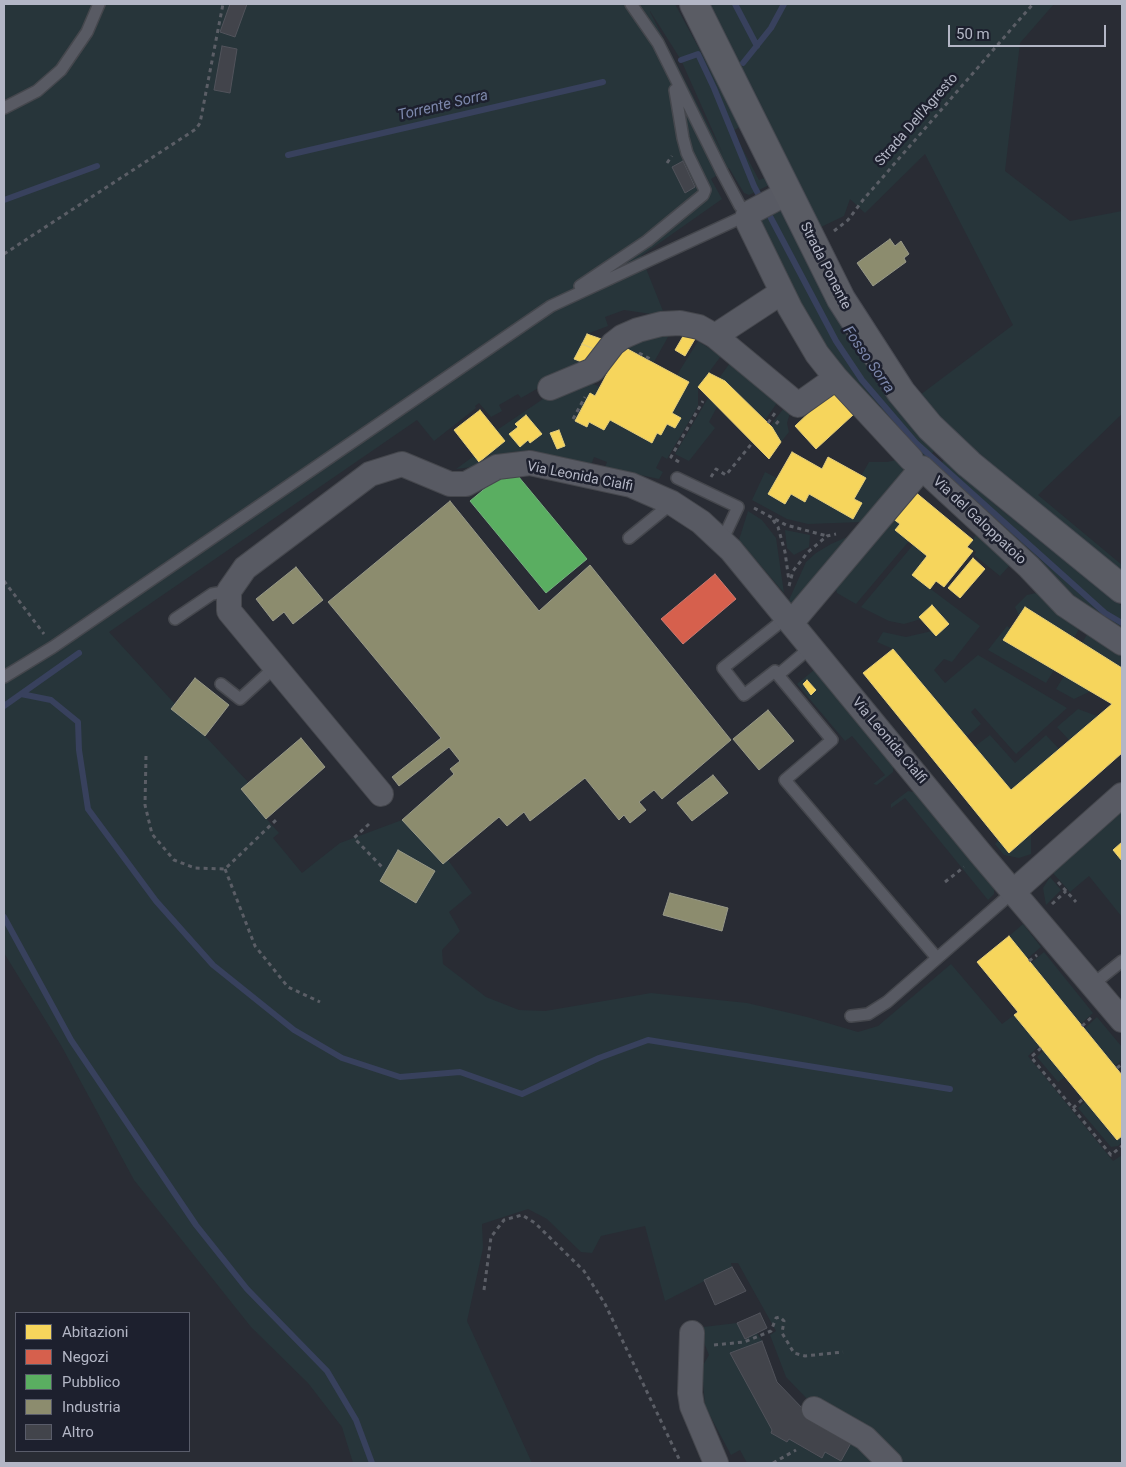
<!DOCTYPE html>
<style>
body{margin:0}
#map{position:relative;width:1126px;height:1467px;overflow:hidden;background:#292c34;font-family:Roboto,sans-serif}
canvas{display:block}
.frame{position:absolute;inset:0;border:5px solid #b3b6c5;pointer-events:none}
.legend{position:absolute;left:15px;top:1312px;width:175px;height:140px;box-sizing:border-box;background:#1d202e;border:1px solid #595c6a;margin:0;padding:6px 9px;list-style:none;font-size:15px;color:#b3b6c5}
.legend li{display:flex;align-items:center;gap:10px;height:25px}
.legend b{width:25px;border:1px solid #595c6a}
.scale{position:absolute;left:948px;top:25px;width:158px;height:22px;box-sizing:border-box;border:2px solid #b3b6c5;border-top:0;padding-left:6px;font-size:15px;line-height:18px;white-space:nowrap;color:#b3b6c5;-webkit-text-stroke:4px #1d202e;paint-order:stroke}
</style>
<div id="map">
<canvas width="1126" height="1467"></canvas>
<div class="frame"></div>
<ul class="legend">
<li><b style="height:14px;background:#f6d55c"></b>Abitazioni</li>
<li><b style="height:14px;background:#d6604d"></b>Negozi</li>
<li><b style="height:14px;background:#5aae61"></b>Pubblico</li>
<li><b style="height:14px;background:#8c8c6e"></b>Industria</li>
<li><b style="height:14px;background:#42444b"></b>Altro</li>
</ul>
<div class="scale">50 m</div>
</div>
<script>
const c = document.querySelector('canvas').getContext('2d');
c.lineJoin = 'round';
function fillPath(path, color) {
  c.fillStyle = color;
  c.fill(path, 'evenodd');
}
function shape(rows) {
  const path = new Path2D();
  for (const r of rows) {
    path.moveTo(r[0], r[1]);
    for (let i = 2; i < r.length; i += 2) path.lineTo(r[i], r[i + 1]);
  }
  return path;
}
function trace(path, color, width, dash) {
  c.strokeStyle = color;
  c.lineWidth = width;
  c.lineCap = dash ? 'butt' : 'round';
  c.setLineDash(dash || []);
  c.stroke(path);
}
function drawText(font, color, halo, rows, align = 'center') {
  c.font = font + ' Roboto,sans-serif';
  c.lineWidth = 5;
  c.setLineDash([]);
  c.textBaseline = 'middle';
  c.strokeStyle = halo;
  c.fillStyle = color;
  for (const [text, x, y, turn = 0] of rows) {
    c.save();
    c.translate(x, y);
    c.rotate((+turn || 0) * Math.PI / 180);
    c.textAlign = isNaN(turn) ? turn : align;
    if (halo) c.strokeText(text, 0, 0);
    c.fillText(text, 0, 0);
    c.restore();
  }
}
const green = shape([
 [4,4,675,4,741,126,733,131,759,180,767,177,771,184,749,195,744,193,729,168,711,179,722,199,641,256,665,316,624,310,605,317,608,326,587,334,574,358,592,366,547,383,521,398,518,394,499,405,502,411,491,417,479,403,475,406,476,408,434,441,417,420,109,632,175,704,171,709,205,736,248,782,241,790,279,833,273,838,302,873,340,843,402,820,448,860,472,893,449,912,460,931,442,950,443,964,486,997,519,1010,545,1011,651,993,747,1003,807,1017,858,1032,878,1026,951,964,1002,1024,1014,1015,1039,1046,1028,1056,1113,1161,1122,1155,1122,1463,897,1463,811,1403,786,1377,770,1335,776,1331,738,1263,731,1263,732,1267,665,1301,645,1226,601,1236,592,1253,581,1252,547,1219,528,1209,482,1224,483,1248,467,1321,532,1463,353,1463,342,1427,308,1383,251,1327,134,1180,62,1047,4,953],
 [650,11,681,60,723,154,650,12],
 [707,4,1054,4,1020,43,1005,171,1070,221,1122,211,1122,414,1038,495,1122,565,1122,576,968,446,920,395,1013,325,925,154,865,213,850,199,844,216,821,227],
 [783,207,833,309,852,343,881,384,935,450,924,462,913,451,819,339,759,222,761,218],
 [673,328,654,362,619,344],
 [698,341,721,356,698,387,698,406,667,459,662,456,656,468,663,472,659,479,631,473,603,472,607,462,594,457,590,468,532,450,512,452,480,466,456,469,474,456,505,441,497,430,552,393,582,379,600,387,595,396,591,394,575,421,586,427,589,422,604,430,610,420,652,443,657,433,661,435,667,424,675,428,680,418,672,413,689,382,677,375],
 [730,363,777,403,765,420,725,381,719,378],
 [708,398,717,407,709,422,715,428,689,461,675,454],
 [784,408,790,413,787,423,789,432,781,442,770,426],
 [901,459,910,466,862,522,808,524,787,519,752,500,765,472,777,478,768,494,785,504,791,494,805,501,809,494,853,519,862,503,854,499,866,479,861,476,869,462,887,462],
 [944,460,998,507,1122,606,1122,636,1090,614,934,471],
 [748,511,762,520,776,538,784,593,739,540],
 [892,518,900,524,895,530,909,541,856,604,837,593,835,586],
 [785,530,810,535,809,547,794,555,787,548],
 [978,530,1009,561,1009,566,1000,576,974,555,976,552,970,546],
 [861,531,795,608,789,600,806,562,816,553,831,544],
 [913,545,927,556,912,575,980,626,952,662,944,659,934,670,945,683,978,655,1067,708,1016,754,975,708,971,712,981,724,966,737,893,649,877,642,883,632,906,637,932,631,936,636,949,624,932,605,919,617,921,619,904,624,889,621,861,607],
 [1036,593,1081,625,1074,638,1026,608,1019,616,1015,607,1027,595],
 [1007,626,1011,629,1004,641,1054,670,1046,683,988,650],
 [1089,631,1122,651,1122,668,1082,643],
 [814,670,894,763,893,772,877,785,873,784,885,775,852,736,845,741,797,684],
 [1064,676,1091,691,1074,699,1056,689],
 [1078,709,1097,716,1069,740,1057,727],
 [990,735,1015,763,1046,735,1059,749,1011,790,974,747],
 [908,791,918,793,994,887,994,894,988,900,905,798,891,808,891,804],
 [1122,809,1122,842,1113,850,1122,861,1122,917,1089,876,1070,892,1052,872],
 [1031,833,1031,854,1019,858,1004,855,995,844,999,840,1009,853],
 [1050,877,1061,890,1046,905,1043,888],
 [1023,924,1041,947,1027,959,1009,936],
 [1044,952,1093,1013,1081,1024,1031,963],
 [1097,1017,1122,1047,1122,1060,1115,1066,1084,1029],
 [1043,1051,1065,1077,1058,1082,1037,1057],
 [1085,1102,1116,1140,1122,1136,1122,1142,1118,1146,1111,1147,1078,1108],
 [737,1323,745,1339,757,1333,762,1341,730,1353,772,1430,771,1433,787,1442,789,1439,821,1458,825,1452,841,1460,851,1443,867,1451,879,1463,747,1463,740,1450,731,1455,705,1406,702,1367,709,1355,700,1333,703,1327]
]);
const homes = shape([
 [685,333,695,339,685,356,675,350,685,333],
 [587,334,607,341,599,351,582,344,587,334],
 [582,344,599,351,592,366,574,359,582,344],
 [622,346,689,382,672,413,681,418,675,428,667,424,661,435,657,433,652,443,610,420,604,430,589,422,587,427,575,421,590,393,595,396,622,346],
 [709,373,725,381,772,427,781,442,769,459,698,387,709,373],
 [832,391,853,415,816,449,795,426,832,391],
 [480,410,505,441,479,462,454,430,480,410],
 [526,415,542,434,530,443,528,440,520,447,509,434,518,427,515,424,526,415],
 [559,430,565,446,557,449,550,433,559,430],
 [792,452,822,469,828,457,866,478,854,499,862,503,853,519,809,494,805,502,791,494,785,504,768,494,792,452],
 [914,491,973,540,967,547,973,551,944,587,936,581,930,589,912,575,927,556,895,530,900,524,892,518,914,491],
 [973,558,985,569,960,598,948,588,973,558],
 [932,605,949,624,936,636,919,617,932,605],
 [1025,607,1122,668,1122,753,1009,853,863,673,893,649,1011,790,1112,704,1003,640,1025,607],
 [807,680,816,690,811,695,803,684,807,680],
 [1122,842,1122,861,1113,850,1122,842],
 [1009,936,1122,1075,1122,1136,1117,1140,1014,1015,1018,1012,977,962,1009,936]
]);
const shops = shape([
 [715,574,736,599,683,644,661,619,715,574]
]);
const public = shape([
 [500,476,518,476,587,559,546,593,470,501,500,476]
]);
const industry = shape([
 [890,239,895,246,901,241,909,254,904,258,906,262,873,286,857,263,890,239],
 [450,501,539,611,590,565,731,740,662,799,654,790,639,802,646,810,630,823,624,815,619,820,585,778,530,821,524,812,507,826,499,817,443,864,402,820,454,774,450,769,460,761,449,747,399,786,392,777,441,738,328,602,450,501],
 [296,567,323,600,293,624,284,612,273,621,256,599,296,567],
 [195,678,229,705,205,736,171,709,195,678],
 [768,710,794,741,759,770,733,739,768,710],
 [301,738,325,767,266,819,241,789,301,738],
 [713,775,728,793,692,821,677,803,713,775],
 [398,850,435,871,416,903,380,881,398,850],
 [670,893,728,908,722,931,663,915,670,893]
]);
const stream = shape([
 [735,4,757,46],
 [681,60,698,54,714,88,754,186,836,341,862,380,916,443,1105,613,1122,623],
 [743,63,771,28,784,4],
 [288,155,603,82],
 [4,200,97,166],
 [21,694,51,700,78,722,79,750,88,809,156,901,213,965,294,1030,342,1058,400,1077,460,1072,522,1094,599,1058,648,1040,950,1089],
 [4,706,79,653],
 [4,917,71,1040,196,1225,247,1289,327,1371,356,1420,372,1463]
]);
const building = shape([
 [230,4,247,4,235,37,220,32,230,4],
 [222,46,237,49,230,93,214,90,222,46],
 [683,161,695,187,685,193,672,167,683,161],
 [732,1267,746,1291,715,1305,704,1280,732,1267],
 [760,1313,767,1328,745,1339,737,1323,760,1313],
 [762,1341,777,1382,805,1411,851,1443,841,1461,825,1452,822,1458,789,1439,787,1442,771,1433,772,1430,730,1353,762,1341]
]);
const path = shape([
 [667,163,672,156],
 [834,231,848,220,863,200,1033,4],
 [4,254,196,129,200,123,223,4],
 [639,353,652,360],
 [573,419,585,397],
 [768,423,775,413],
 [776,424,781,418],
 [679,462,671,457,703,401],
 [711,477,716,469,726,475,753,442],
 [754,508,786,525,827,536],
 [773,520,778,527,785,552,789,581],
 [4,581,44,634],
 [789,586,793,571,808,552,827,536,836,534],
 [146,756,145,805,152,834,174,860,195,868,225,869,276,820],
 [369,824,354,838,383,868],
 [225,869,255,946,288,987,320,1002],
 [945,882,964,867],
 [1058,882,1076,902],
 [1052,904,1066,891],
 [1029,961,1037,955],
 [1082,1026,1092,1017],
 [1041,1048,1031,1057,1111,1155,1122,1146],
 [1117,1068,1122,1064],
 [1073,1108,1083,1099],
 [484,1290,491,1237,504,1220,522,1215,535,1223,584,1271,605,1304,681,1463],
 [714,1345,744,1342,771,1331,776,1318,780,1317,784,1321,782,1333,794,1353,805,1356,843,1352],
 [773,1463,796,1450]
]);
const service = shape([
 [4,108,37,91,61,70,87,32,99,4],
 [580,286,647,241,703,195,705,190,687,153,683,138,675,90],
 [677,478,738,507,722,541],
 [629,538,672,503],
 [787,617,723,668,744,695,775,671,778,675,811,647],
 [175,619,212,594,229,591],
 [778,675,832,740,785,780,937,958],
 [4,677,53,647,551,306,749,214,740,206,722,172,658,43,631,4],
 [221,684,240,699,275,667],
 [1092,985,1122,961],
 [851,1016,868,1014,887,1002,1013,892]
]);
const minor = shape([
 [789,192,751,212,748,215,748,222,790,308,817,354,836,378,911,459],
 [715,336,782,292],
 [550,388,593,370,613,344,622,337,638,330,661,324,680,323,699,327,715,336,798,405,836,378],
 [792,622,922,468,1029,567,1065,605,1122,643],
 [381,794,229,611,229,591,245,568,370,474,402,464,450,484,466,484,497,467,530,463,631,485,672,503,701,522,731,550,980,853,1122,1020],
 [1013,892,1122,795],
 [692,1333,690,1393,692,1406,716,1463],
 [814,1409,865,1438,890,1463]
]);
const primary = shape([
 [694,4,841,299,901,392,930,427,969,464,1122,589]
]);
const streetNames = [
 ["Strada Dell'Agresto",917,120,-49],
 ["Strada Ponente",825,266,63],
 ["Via Leonida Cialfi",580,477,11],
 ["Via del Galoppatoio",979,521,43],
 ["Via Leonida Cialfi",889,741,50]
];
const waterNames = [
 ["Torrente Sorra",443,106,-13],
 ["Fosso Sorra",868,360,55]
];
fillPath(green, '#27353a');
fillPath(homes, '#f6d55c');
trace(homes, '#e2cc7c', 1);
fillPath(shops, '#d6604d');
trace(shops, '#cc7a71', 1);
fillPath(public, '#5aae61');
trace(public, '#75b07f', 1);
fillPath(industry, '#8c8c6e');
trace(industry, '#989988', 1);
trace(stream, '#38415d', 6);
fillPath(building, '#42444b');
trace(building, '#51535b', 1);
trace(service, '#45474d', 14);
trace(minor, '#45474d', 26);
trace(primary, '#474951', 30);
trace(path, '#5b5e66', 3, [4, 4]);
trace(service, '#585a63', 11);
trace(minor, '#585a63', 24);
trace(primary, '#5a5c64', 28);
drawText('14px', '#b3b6c5', '#1d202e', streetNames);
drawText('italic 15px', '#7c87ab', '#1d202e', waterNames);
</script>
